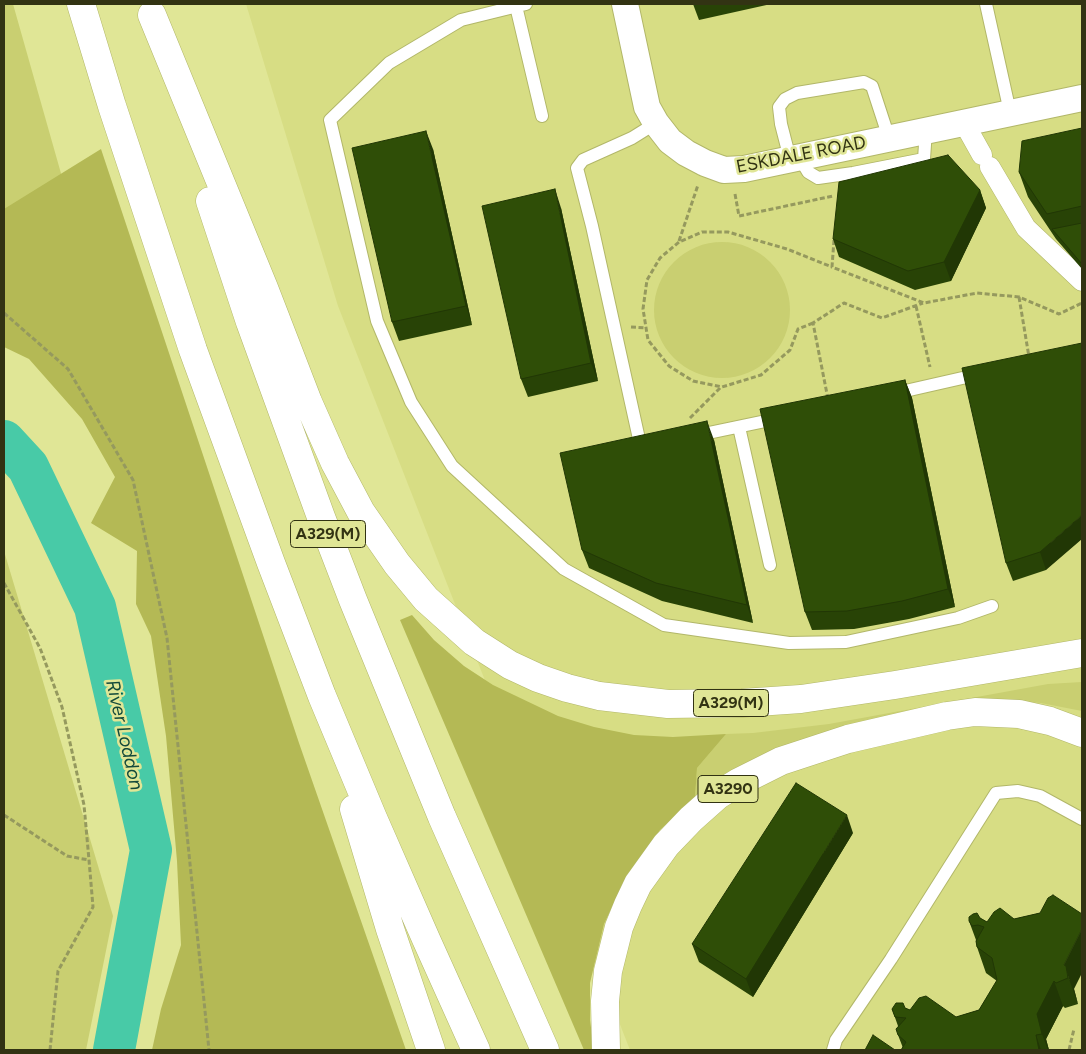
<!DOCTYPE html>
<style>
body{margin:0}
#map{position:relative;width:1086px;height:1054px;overflow:hidden;background:#e0e696;font-family:Figtree,sans-serif}
canvas{display:block}
.frame{position:absolute;inset:0;border:5px solid #323313;pointer-events:none}
</style>
<div id="map">
<canvas width="1086" height="1054"></canvas>
<div class="frame"></div>
</div>
<script>
const c = document.querySelector('canvas').getContext('2d');
c.lineJoin = 'round';
function fillPath(path, color) {
  c.fillStyle = color;
  c.fill(path, 'evenodd');
}
function shape(rows) {
  const path = new Path2D();
  for (const r of rows) {
    if (r.length === 3) {
      path.moveTo(r[0] + r[2], r[1]);
      path.arc(r[0], r[1], r[2], 0, 2 * Math.PI);
      continue;
    }
    path.moveTo(r[0], r[1]);
    for (let i = 2; i < r.length; i += 2) path.lineTo(r[i], r[i + 1]);
  }
  return path;
}
function trace(path, color, width, dash) {
  c.strokeStyle = color;
  c.lineWidth = width;
  c.lineCap = dash ? 'butt' : 'round';
  c.setLineDash(dash || []);
  c.stroke(path);
}
function drawText(font, color, halo, rows, align = 'center') {
  c.font = font + ' Figtree,sans-serif';
  c.lineWidth = 5;
  c.setLineDash([]);
  c.textBaseline = 'middle';
  c.strokeStyle = halo;
  c.fillStyle = color;
  for (const [text, x, y, turn = 0] of rows) {
    c.save();
    c.translate(x, y);
    c.rotate((+turn || 0) * Math.PI / 180);
    c.textAlign = isNaN(turn) ? turn : align;
    if (halo) c.strokeText(text, 0, 0);
    c.fillText(text, 0, 0);
    c.restore();
  }
}
const built = shape([
 [246,4,1082,4,1082,1050,630,1050,338,306]
]);
const green = shape([
 [4,4,13,4,113,357,4,296],
 [722,310,68],
 [4,551,113,916,86,1050,4,1050],
 [1082,682,1082,711,1041,703,1014,701,695,798,697,768,726,734,753,733,829,724,1048,684]
]);
const forest = shape([
 [101,149,299,743,406,1050,152,1050,161,1009,181,945,177,861,166,736,151,636,136,604,137,551,91,523,115,477,82,419,29,359,4,347,4,209],
 [412,615,434,640,464,666,493,685,558,716,594,727,634,735,673,737,726,734,697,768,695,798,660,830,627,875,604,924,590,983,590,1020,594,1050,584,1050,400,620]
]);
const river = shape([
 [4,441,28,467,95,607,151,850,114,1050]
]);
const path = shape([
 [735,194,739,216,833,196],
 [834,240,832,267,924,303,977,293,1019,297,1059,314,1082,303],
 [679,241,698,185],
 [1019,297,1029,357],
 [916,306,930,367],
 [4,313,68,369,133,480,167,638,209,1050],
 [813,323,798,329,790,350,761,375,722,387,693,381,669,366,648,340,643,309,647,280,660,258,679,242,702,232,728,232,787,249,832,267],
 [631,327,646,328],
 [828,399,813,323,844,303,882,318,923,303],
 [690,418,721,387],
 [4,583,40,648,62,707,84,805,89,860,93,907,58,971,50,1050],
 [4,815,67,856,89,860],
 [1069,1050,1074,1029]
]);
const service = shape([
 [526,4,461,20,389,63,330,120,377,321,411,402,452,466,564,569,664,625,789,643,846,642,958,618,992,606],
 [986,4,1010,112],
 [516,6,542,116],
 [799,157,808,172,818,178,853,173,924,159,926,130],
 [790,159,781,124,779,107,785,99,797,93,864,82,872,86,889,138],
 [892,394,980,374],
 [739,427,770,565],
 [694,436,780,418],
 [645,447,641,448,592,226,577,168,583,160,632,138,656,123],
 [833,1050,836,1040,891,959,996,793,1018,791,1040,796,1082,819]
]);
const pedestrian = shape([
 [968,130,982,155],
 [990,167,1026,228,1082,281]
]);
const minor = shape([
 [625,4,647,107,656,123,670,141,686,153,705,163,724,170,744,169,1082,98]
]);
const primary = shape([
 [606,1050,605,1001,608,971,619,927,628,905,638,884,666,845,691,819,718,795,739,782,781,761,848,739,947,716,975,712,1019,714,1050,721,1082,733]
]);
const motorway = shape([
 [81,4,112,106,193,350,271,563,322,696,373,818,426,939,476,1050],
 [152,15,264,288,308,402,335,463,361,512,397,564,426,599,474,642,510,665,538,678,567,688,599,696,668,704,742,703,801,699,895,685,1082,653],
 [210,201,250,322,321,517,353,600,442,817,545,1050],
 [354,809,390,929,431,1050]
]);
const wall = shape([
 [693,4,771,4,699,20],
 [1082,128,1082,269,1056,239,1028,197,1019,172],
 [433,149,472,325,399,341,392,322],
 [980,190,986,208,951,281,915,290,839,257,833,239],
 [561,208,598,381,528,397,521,379],
 [1082,343,1046,570,1013,581,1006,563],
 [905,380,912,398,955,607,909,619,854,629,812,630,805,612],
 [714,440,753,623,662,601,589,568,582,550],
 [853,833,753,997,699,962,692,944],
 [1040,913,1074,989,1078,1004,1065,1008,1063,1006,1046,1039,1049,1050,901,1050,903,1048,898,1035,898,1026,892,1009,905,1008,910,1010,956,1017,979,1010,997,981,986,973,977,947,976,940,969,921,980,918,987,922,1014,919]
]);
const shadedWall = shape([
 [426,131,433,149,472,325,466,306],
 [555,189,561,208,598,381,591,363],
 [980,190,986,208,951,281,944,262],
 [905,380,912,398,955,607,948,589],
 [707,421,714,440,753,623,747,605],
 [1082,515,1082,539,1046,570,1040,552],
 [847,815,853,833,753,997,746,979],
 [1082,929,1082,973,1074,989,1078,1004,1064,965],
 [1054,981,1063,1006,1046,1039,1049,1050,1048,1050,1042,1034,1037,1014],
 [1036,1035,1041,1050,1039,1050]
]);
const building = shape([
 [1082,128,1082,206,1047,214,1019,172,1022,141,1082,128],
 [426,131,466,306,392,322,352,148,426,131],
 [948,155,980,190,944,262,908,271,833,239,839,182,948,155],
 [555,189,591,363,521,379,482,206,555,189],
 [1082,223,1082,264,1052,229,1082,223],
 [1082,343,1082,515,1040,552,1006,563,962,368,1082,343],
 [905,380,948,589,902,601,847,611,805,612,760,409,905,380],
 [707,421,747,605,656,583,582,550,560,453,707,421],
 [796,783,847,815,746,979,692,944,796,783],
 [1053,895,1082,914,1082,929,1064,965,1066,966,1068,978,1056,983,1054,981,1037,1014,1042,1034,1036,1035,1039,1050,901,1050,906,1042,898,1035,896,1029,906,1018,895,1017,892,1009,896,1003,903,1003,905,1008,910,1010,919,998,926,996,956,1017,979,1010,997,980,992,958,977,947,976,941,984,927,978,925,972,926,969,921,969,917,973,914,977,913,980,918,987,922,994,912,1000,908,1014,919,1040,913,1048,898,1053,895],
 [873,1035,895,1050,865,1050,873,1035]
]);
const shields = [
 [328,534,75],
 [731,703,75],
 [728,789,60]
];
const shieldNames = [
 ["A329(M)",328,534],
 ["A329(M)",731,703],
 ["A3290",728,789]
];
const streetNames = [
 ["ESKDALE ROAD",801,155,-11]
];
const waterNames = [
 ["River Loddon",124,735,77]
];
fillPath(built, '#d7dd84');
fillPath(green, '#c9cf71');
fillPath(forest, '#b4b955');
trace(river, '#48caa7', 42);
trace(service, '#b2b769', 14);
trace(pedestrian, '#b2b769', 21);
trace(minor, '#b2b769', 28);
trace(primary, '#b2b769', 29);
trace(motorway, '#b2b769', 29);
trace(path, '#95995e', 3, [5, 2.5]);
trace(service, '#fff', 12);
trace(pedestrian, '#fff', 20);
trace(minor, '#fff', 26);
trace(primary, '#fff', 28);
trace(motorway, '#fff', 28);
fillPath(wall, '#284306');
fillPath(shadedWall, '#213705');
fillPath(building, '#2f4e07');
trace(building, '#213705', 1);
for (const [x, y, w] of shields) {
  const box = new Path2D();
  box.roundRect(x - w / 2, y - 13.5, w, 27, 4);
  c.fillStyle = '#e0e696';
  c.fill(box);
  trace(box, '#323313', 1);
}
drawText('bold 16px', '#323313', null, shieldNames);
drawText('18px', '#323313', '#e0e696', streetNames);
drawText('italic 19px', '#134a3b', '#e0e696', waterNames);
</script>
